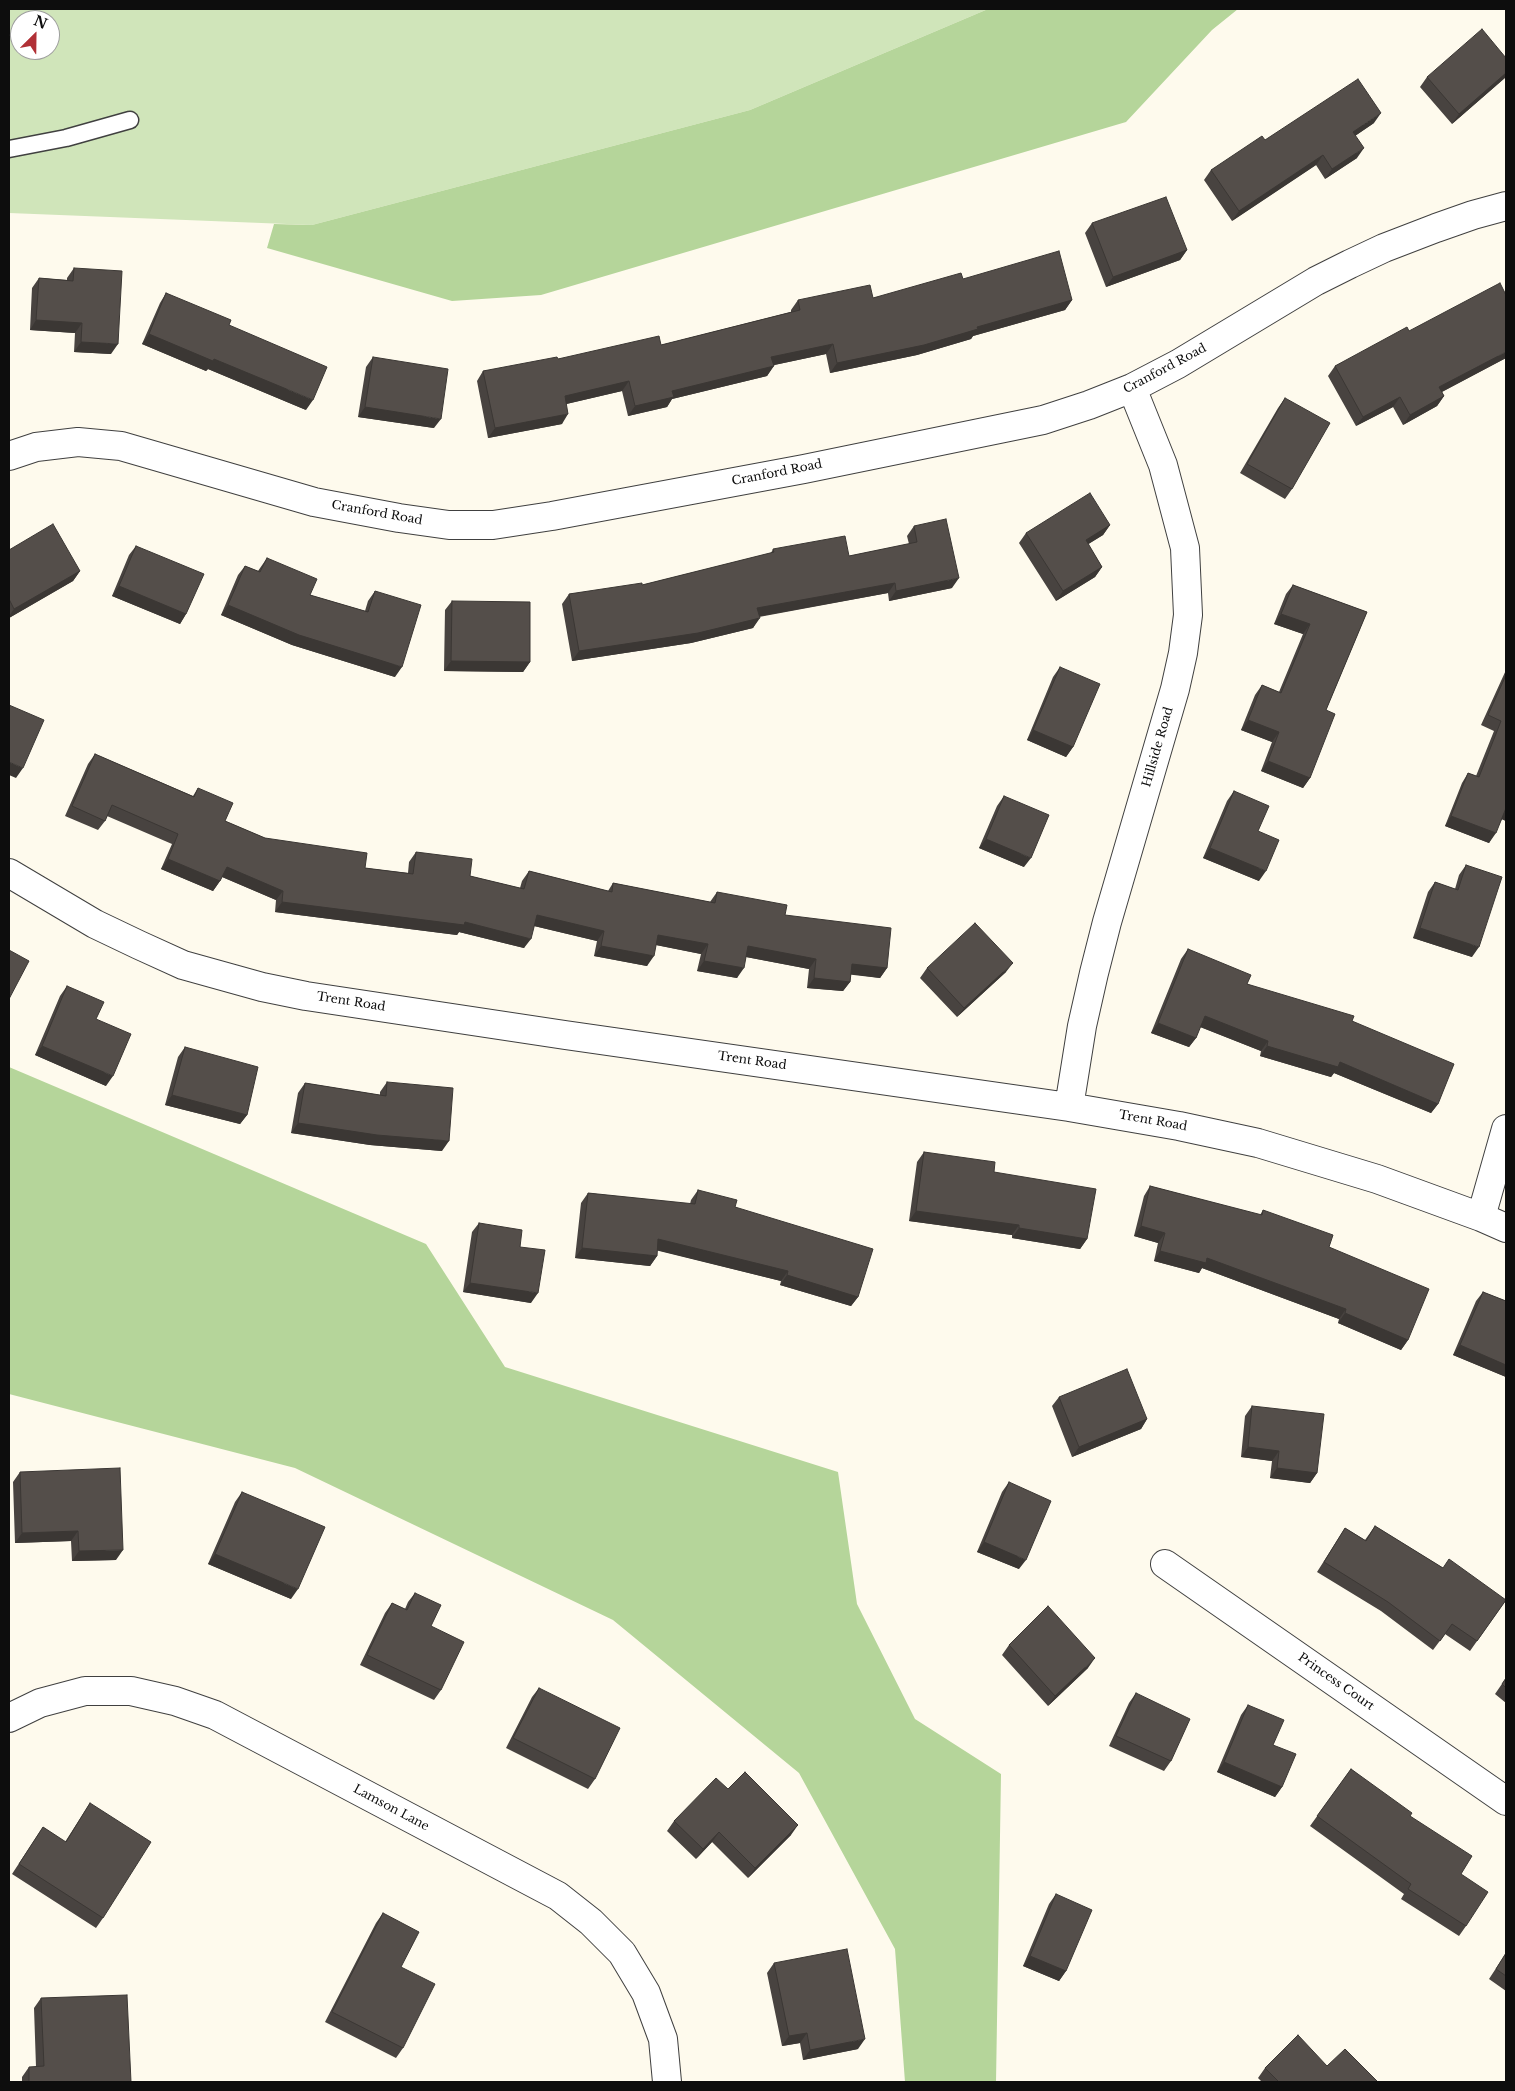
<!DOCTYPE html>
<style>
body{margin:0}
#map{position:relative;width:1515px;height:2091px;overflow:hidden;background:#fefaed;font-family:"Libre Baskerville",serif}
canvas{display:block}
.frame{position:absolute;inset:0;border:10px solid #0d0d0d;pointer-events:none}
.north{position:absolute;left:10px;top:10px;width:50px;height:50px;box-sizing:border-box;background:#fff;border:1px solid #9e9e9e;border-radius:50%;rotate:23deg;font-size:14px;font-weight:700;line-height:20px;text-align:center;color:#0d0d0d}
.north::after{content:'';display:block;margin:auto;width:18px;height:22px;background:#b13036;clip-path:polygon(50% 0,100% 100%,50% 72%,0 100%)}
</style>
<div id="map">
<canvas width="1515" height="2091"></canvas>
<div class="frame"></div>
<div class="north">N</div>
</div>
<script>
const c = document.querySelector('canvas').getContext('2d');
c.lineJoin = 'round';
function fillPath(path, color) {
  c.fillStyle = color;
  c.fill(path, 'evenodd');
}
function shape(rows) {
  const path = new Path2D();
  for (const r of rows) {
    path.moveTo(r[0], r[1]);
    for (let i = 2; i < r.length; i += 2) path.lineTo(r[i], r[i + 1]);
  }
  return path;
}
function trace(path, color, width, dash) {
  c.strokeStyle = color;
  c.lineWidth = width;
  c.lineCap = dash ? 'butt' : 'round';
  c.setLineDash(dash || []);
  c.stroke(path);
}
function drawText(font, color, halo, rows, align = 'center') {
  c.font = font + ' "Libre Baskerville",serif';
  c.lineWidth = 5;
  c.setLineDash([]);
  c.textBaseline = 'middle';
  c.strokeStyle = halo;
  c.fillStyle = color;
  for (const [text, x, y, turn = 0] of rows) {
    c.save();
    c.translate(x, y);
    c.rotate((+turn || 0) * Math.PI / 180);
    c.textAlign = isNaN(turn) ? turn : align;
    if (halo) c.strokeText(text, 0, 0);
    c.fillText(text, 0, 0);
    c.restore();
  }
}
const green = shape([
 [9,9,988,9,750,110,312,225,9,213],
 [20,20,50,20,50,50,20,50]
]);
const forest = shape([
 [988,9,1238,9,1212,30,1126,122,541,295,452,301,267,248,274,224,312,225,750,110],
 [9,1067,426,1244,505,1367,838,1472,857,1604,915,1719,1001,1774,996,2082,905,2082,895,1949,799,1773,613,1620,295,1468,9,1394]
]);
const lane = shape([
 [9,149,66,138,130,120]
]);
const street = shape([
 [9,456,36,447,78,442,121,446,314,502,399,518,449,525,493,525,552,516,804,469,1043,420,1089,405,1132,388,1178,364,1316,281,1350,264,1384,248,1436,228,1473,215,1506,206],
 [9,873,95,924,139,945,183,965,262,987,306,996,565,1035,1069,1107,1179,1126,1258,1143,1377,1179,1481,1217,1506,1228],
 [1069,1107,1082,1026,1094,973,1107,922,1175,689,1183,653,1188,615,1185,548,1163,465,1132,388],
 [1481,1217,1506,1129],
 [1165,1564,1506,1801],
 [9,1718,40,1703,85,1691,131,1691,175,1701,215,1715,558,1896,591,1922,622,1953,646,1993,663,2039,667,2082]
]);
const wall = shape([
 [1506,58,1506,77,1452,124,1420,87,1427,77],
 [1374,123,1355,136,1357,158,1325,179,1316,165,1232,221,1204,180,1211,170,1265,140],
 [1092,223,1187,250,1180,260,1106,287,1085,233],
 [74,268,111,354,74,352,75,333,30,330,32,288,39,278,67,280,67,278],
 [963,279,1072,300,1065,310,973,336,971,339,917,355,830,373,826,354,774,365,767,376,672,399,667,407,628,416,622,391,566,404,562,424,488,438,477,381,483,371,558,359,661,345,791,312,791,310,798,300,873,298],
 [166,293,229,325,306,410,208,369,206,371,142,344,160,303],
 [1409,331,1506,358,1442,392,1444,396,1437,406,1403,425,1393,407,1356,426,1328,376,1335,366],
 [373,357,434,428,358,417,366,367],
 [1285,398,1292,489,1285,499,1240,473,1278,408],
 [1110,525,1103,535,1088,544,1102,567,1095,577,1056,601,1019,543,1026,533],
 [914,526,952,588,889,601,888,593,759,617,753,628,691,643,572,661,562,604,569,594,642,585,771,553,773,549,849,556,909,544,907,536],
 [136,546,186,614,180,624,112,596,129,555],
 [9,550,80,571,73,581,9,618],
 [267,558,310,595,365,611,368,601,375,591,395,677,292,645,221,615,238,575,245,566,258,571],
 [1293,585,1367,612,1326,710,1310,778,1303,788,1261,771,1272,742,1241,730,1255,695,1262,685,1279,692,1303,634,1274,624,1286,594],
 [452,601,530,662,523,672,444,671,445,610],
 [1060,667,1073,747,1066,757,1027,740,1053,677],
 [1506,670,1506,821,1502,819,1489,843,1445,826,1462,783,1468,773,1476,776,1494,731,1481,725],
 [95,754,193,796,198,788,225,821,265,838,365,868,408,873,409,862,416,852,470,876,520,888,522,881,529,871,608,891,613,883,710,902,717,892,785,915,887,968,880,978,851,974,850,982,843,991,807,988,809,969,746,957,737,978,697,971,701,954,656,945,647,966,594,956,597,941,534,926,524,948,459,932,457,935,275,912,276,900,222,877,220,881,213,891,161,869,172,844,107,816,105,821,98,830,65,816,88,764],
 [1234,791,1258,831,1259,881,1203,858,1227,801],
 [1004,796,1024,867,979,848,997,806],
 [1466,865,1472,957,1413,938,1428,892,1435,882,1455,889,1459,875],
 [1188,949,1247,984,1352,1021,1438,1104,1431,1113,1334,1073,1331,1077,1260,1056,1261,1051,1200,1027,1196,1038,1189,1047,1151,1033,1181,959],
 [927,968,1006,972,957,1017,920,978],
 [67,986,96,1019,106,1086,35,1055,60,996],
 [185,1047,247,1115,240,1124,165,1105,178,1057],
 [387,1082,442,1151,370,1145,291,1133,298,1093,305,1083,380,1095,380,1092],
 [924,1152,994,1172,1087,1239,1080,1249,1012,1238,1012,1235,909,1221,917,1162],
 [1150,1186,1260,1215,1263,1210,1329,1247,1408,1340,1401,1350,1338,1323,1339,1319,1202,1268,1199,1273,1154,1261,1158,1243,1134,1236,1144,1196],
 [698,1190,735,1207,858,1297,851,1306,780,1285,781,1281,657,1250,657,1256,650,1266,575,1258,581,1203,588,1193,690,1204,691,1200],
 [479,1223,520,1247,531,1303,463,1292,472,1232],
 [1483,1292,1506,1301,1506,1377,1453,1355,1476,1301],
 [1059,1397,1147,1419,1141,1429,1072,1457,1052,1406],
 [1252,1406,1317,1473,1310,1483,1270,1478,1272,1461,1241,1457,1245,1416],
 [20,1472,116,1560,72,1561,71,1541,15,1543,13,1482],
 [1009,1482,1019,1569,977,1552,1002,1492],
 [242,1492,291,1599,208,1564,235,1502],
 [1375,1526,1443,1568,1506,1600,1470,1651,1445,1634,1433,1650,1381,1611,1317,1572,1345,1528,1365,1540],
 [415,1593,431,1626,441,1690,434,1700,360,1665,385,1613,392,1603,405,1609,408,1602],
 [1009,1645,1088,1668,1048,1706,1002,1655],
 [1506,1678,1506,1703,1495,1694],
 [539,1688,595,1779,588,1789,506,1748,532,1697],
 [1136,1693,1171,1761,1164,1771,1109,1746,1129,1703],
 [1248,1705,1273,1745,1282,1787,1275,1797,1217,1772,1241,1715],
 [1351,1769,1410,1816,1461,1874,1466,1926,1459,1936,1401,1899,1404,1894,1310,1826],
 [728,1789,791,1835,748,1878,712,1842,696,1859,667,1831,674,1821],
 [90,1803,103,1918,96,1928,12,1874,43,1827,65,1842],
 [1056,1894,1066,1971,1059,1981,1023,1966,1049,1904],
 [383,1913,401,1967,403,2048,396,2058,325,2022,376,1923],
 [1506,1953,1506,1991,1489,1979],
 [774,1963,858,2049,803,2060,800,2043,782,2046,767,1973],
 [41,1998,131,2082,22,2082,22,2077,29,2067,36,2067,34,2008],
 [1327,2066,1378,2082,1262,2082,1258,2078,1265,2068]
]);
const shadedWall = shape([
 [1506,73,1506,77,1452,124,1459,114],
 [1381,113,1374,123,1346,142,1353,132],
 [1364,148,1357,158,1325,179,1332,169],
 [1323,155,1316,165,1232,221,1239,211],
 [1187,250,1180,260,1106,287,1113,277],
 [1072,300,1065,310,973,336,971,339,917,355,830,373,837,363,977,327],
 [36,320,82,323,75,333,30,330],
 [149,334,214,359,313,400,306,410,208,369,206,371,142,344],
 [81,342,118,344,111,354,74,352],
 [833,344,826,354,765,367,771,357],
 [1506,352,1506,358,1432,397,1439,387],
 [774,366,767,376,672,399,667,407,628,416,635,406,672,391],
 [629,381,622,391,558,406,565,396],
 [1444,396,1437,406,1403,425,1410,415],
 [1400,397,1393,407,1356,426,1363,417],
 [365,407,441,419,434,428,358,417],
 [568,414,562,424,488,438,495,428],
 [1110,525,1103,535,1079,550,1086,540],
 [1102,567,1095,577,1056,601,1063,591],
 [80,571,73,581,9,618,9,616,14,609],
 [959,578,952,588,889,601,896,591],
 [895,583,888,593,750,618,757,608],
 [119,586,186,614,180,624,112,596],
 [228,605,402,667,395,677,292,645,221,615],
 [1281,614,1310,624,1303,634,1274,624],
 [760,618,753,628,691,643,572,661,579,651],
 [451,661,530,662,523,672,444,671],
 [1248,720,1279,732,1272,742,1241,730],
 [1033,730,1073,747,1066,757,1027,740],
 [1268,761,1310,778,1303,788,1261,771],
 [9,762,23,768,16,778,9,775],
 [1506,808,1506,821,1499,818],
 [1451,816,1496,833,1489,843,1445,826],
 [986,839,1031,858,1024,867,979,848],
 [1210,848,1266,871,1259,881,1203,858],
 [168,859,220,881,213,891,161,869],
 [227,867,283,891,276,900,220,876],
 [282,902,465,922,531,939,524,948,459,932,457,935,275,912],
 [537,915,604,931,597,941,530,925],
 [1420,928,1479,947,1472,957,1413,938],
 [658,935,708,944,701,954,651,944],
 [601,946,654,956,647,966,594,956],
 [748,946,816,959,809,969,741,956],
 [704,961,744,968,737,978,697,971],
 [1013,963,1006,972,957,1017,964,1008],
 [852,964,887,968,880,978,845,974],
 [814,978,850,982,843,991,807,988],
 [1205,1016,1268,1041,1261,1051,1198,1026],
 [1158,1023,1196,1038,1189,1047,1151,1033],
 [42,1046,113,1076,106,1086,35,1055],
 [1267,1046,1340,1062,1438,1104,1431,1113,1334,1073,1331,1077,1260,1056],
 [172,1095,247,1115,240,1124,165,1105],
 [298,1123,449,1141,442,1151,370,1145,291,1133],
 [916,1211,1019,1225,1012,1235,909,1221],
 [1141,1226,1165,1233,1158,1243,1134,1236],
 [1019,1228,1087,1239,1080,1249,1012,1238],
 [658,1239,788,1271,781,1281,651,1249],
 [582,1248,657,1256,650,1266,575,1258],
 [1160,1251,1207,1258,1346,1309,1339,1319,1202,1268,1199,1273,1154,1261],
 [787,1275,858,1297,851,1306,780,1285],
 [470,1283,538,1293,531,1303,463,1292],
 [1345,1313,1408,1340,1401,1350,1338,1323],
 [1460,1345,1506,1365,1506,1377,1453,1355],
 [1147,1419,1141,1429,1072,1457,1079,1447],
 [1248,1447,1279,1451,1272,1461,1241,1457],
 [1277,1468,1317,1473,1310,1483,1270,1478],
 [78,1531,71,1541,15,1543,22,1533],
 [984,1542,1026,1560,1019,1569,977,1552],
 [123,1550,116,1560,72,1561,79,1551],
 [215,1554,298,1589,291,1599,208,1564],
 [1095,1658,1088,1668,1048,1706,1055,1696],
 [1224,1762,1282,1787,1275,1797,1217,1772],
 [798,1825,791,1835,748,1878,755,1868],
 [719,1832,712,1842,696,1859,703,1849],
 [1030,1956,1066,1971,1059,1981,1023,1966],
 [807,2033,800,2043,782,2046,789,2036],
 [865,2039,858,2049,803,2060,810,2050]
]);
const building = shape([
 [1482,29,1506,58,1506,73,1459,114,1427,77,1482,29],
 [1358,79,1381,113,1353,132,1364,148,1332,169,1323,155,1239,211,1211,170,1262,136,1265,140,1358,79],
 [1166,197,1187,250,1113,277,1092,223,1166,197],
 [1059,251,1072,300,977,327,978,329,924,345,837,363,833,344,771,357,774,366,672,391,674,397,635,406,629,381,565,396,568,414,495,428,483,371,557,357,558,359,659,336,661,345,800,310,798,300,870,285,873,298,961,273,963,279,1059,251],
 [74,268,122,271,118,344,81,342,82,323,36,320,39,278,73,281,74,268],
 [1500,283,1506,295,1506,352,1439,387,1444,396,1410,415,1400,397,1363,417,1335,366,1407,327,1409,331,1500,283],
 [166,293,231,320,229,325,327,367,313,400,214,359,213,361,149,334,166,293],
 [373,357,448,369,441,419,365,407,373,357],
 [1285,398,1330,423,1292,489,1247,464,1285,398],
 [1090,493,1110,525,1086,540,1102,567,1063,591,1026,533,1090,493],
 [946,519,959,578,896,591,895,583,757,608,760,618,698,633,579,651,569,594,642,583,642,585,774,552,773,549,845,536,849,556,917,542,914,526,946,519],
 [53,524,80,571,14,609,9,599,9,550,53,524],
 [136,546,204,574,186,614,119,586,136,546],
 [267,558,317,579,310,595,368,612,375,591,421,605,402,667,299,635,228,605,245,566,260,572,267,558],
 [1293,585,1367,612,1326,710,1335,714,1310,778,1268,761,1279,732,1248,720,1262,685,1281,693,1310,624,1281,614,1293,585],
 [452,601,530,602,530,662,451,661,452,601],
 [1060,667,1100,684,1073,747,1033,730,1060,667],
 [1506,675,1506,808,1496,833,1451,816,1468,773,1479,777,1501,721,1488,715,1506,675],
 [9,705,44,720,23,768,9,762,9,705],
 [95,754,194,797,198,788,233,803,225,821,265,838,367,853,365,868,413,874,416,852,472,859,470,876,524,889,529,871,612,892,613,883,715,903,717,892,787,905,785,915,891,928,887,968,852,964,850,982,814,978,816,959,748,946,744,968,704,961,708,944,658,935,654,956,601,946,604,931,537,915,531,939,465,922,464,925,282,902,283,891,227,867,220,881,168,859,178,834,112,805,105,821,72,806,95,754],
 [1234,791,1269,806,1258,831,1279,840,1266,871,1210,848,1234,791],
 [1004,796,1049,815,1031,858,986,839,1004,796],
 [1466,865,1502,877,1479,947,1420,928,1435,882,1458,890,1466,865],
 [975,923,1013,963,964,1008,927,968,975,923],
 [1188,949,1251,975,1247,984,1354,1016,1352,1021,1454,1064,1438,1104,1340,1062,1338,1067,1267,1046,1268,1041,1205,1016,1196,1038,1158,1023,1188,949],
 [9,950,29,961,9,999,9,950],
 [67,986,104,1002,96,1019,131,1034,113,1076,42,1046,67,986],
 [185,1047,258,1067,247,1115,172,1095,185,1047],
 [387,1082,453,1088,449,1141,377,1135,298,1123,305,1083,386,1096,387,1082],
 [924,1152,995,1162,994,1172,1096,1189,1087,1239,1019,1228,1019,1225,916,1211,924,1152],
 [1150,1186,1262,1215,1263,1210,1333,1235,1329,1247,1429,1289,1408,1340,1345,1313,1346,1309,1207,1258,1206,1263,1160,1251,1165,1233,1141,1226,1150,1186],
 [698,1190,737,1200,735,1207,873,1249,858,1297,787,1275,788,1271,658,1239,657,1256,582,1248,588,1193,695,1204,698,1190],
 [479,1223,522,1230,520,1247,545,1250,538,1293,470,1283,479,1223],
 [1483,1292,1506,1301,1506,1365,1460,1345,1483,1292],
 [1127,1369,1147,1419,1079,1447,1059,1397,1127,1369],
 [1252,1406,1324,1414,1317,1473,1277,1468,1279,1451,1248,1447,1252,1406],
 [120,1468,123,1550,79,1551,78,1531,22,1533,20,1472,120,1468],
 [1009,1482,1051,1501,1026,1560,984,1542,1009,1482],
 [242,1492,325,1527,298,1589,215,1554,242,1492],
 [1375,1526,1443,1568,1449,1559,1506,1600,1477,1641,1452,1624,1440,1641,1388,1602,1324,1562,1345,1528,1366,1541,1375,1526],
 [415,1593,441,1605,431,1626,464,1642,441,1690,367,1655,392,1603,407,1610,415,1593],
 [1048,1606,1095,1658,1055,1696,1009,1645,1048,1606],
 [1506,1678,1506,1688,1502,1684,1506,1678],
 [539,1688,620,1728,595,1779,513,1738,539,1688],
 [1136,1693,1190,1719,1171,1761,1116,1736,1136,1693],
 [1248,1705,1284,1720,1273,1745,1296,1754,1282,1787,1224,1762,1248,1705],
 [1351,1769,1412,1813,1410,1816,1472,1856,1461,1874,1488,1892,1466,1926,1408,1889,1411,1884,1317,1816,1351,1769],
 [745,1772,798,1825,755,1868,719,1832,703,1849,674,1821,716,1778,728,1789,745,1772],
 [90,1803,151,1842,103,1918,19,1864,43,1827,66,1842,90,1803],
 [1056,1894,1092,1910,1066,1971,1030,1956,1056,1894],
 [383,1913,419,1932,401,1967,435,1984,403,2048,332,2012,383,1913],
 [847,1949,865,2039,810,2050,807,2033,789,2036,774,1963,847,1949],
 [1506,1953,1506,1976,1496,1969,1506,1953],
 [127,1995,131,2082,29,2082,29,2067,44,2066,41,1998,127,1995],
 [1298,2035,1327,2066,1345,2049,1378,2082,1279,2082,1265,2068,1298,2035]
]);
const streetNames = [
 ["Cranford Road",1165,369,-28],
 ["Cranford Road",777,473,-11],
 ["Cranford Road",377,513,10],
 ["Hillside Road",1158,747,-74],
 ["Trent Road",351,1002,9],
 ["Trent Road",752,1061,8],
 ["Trent Road",1153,1121,10],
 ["Princess Court",1336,1682,35],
 ["Lamson Lane",391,1808,28]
];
fillPath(green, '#d0e5ba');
fillPath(forest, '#b5d59a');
trace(lane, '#404040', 19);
trace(street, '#404040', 30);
trace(lane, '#fff', 16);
trace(street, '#fff', 28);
fillPath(wall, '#484340');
fillPath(shadedWall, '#3b3734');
fillPath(building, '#544e4a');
trace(building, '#3b3734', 1);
drawText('12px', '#0d0d0d', '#fff', streetNames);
</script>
